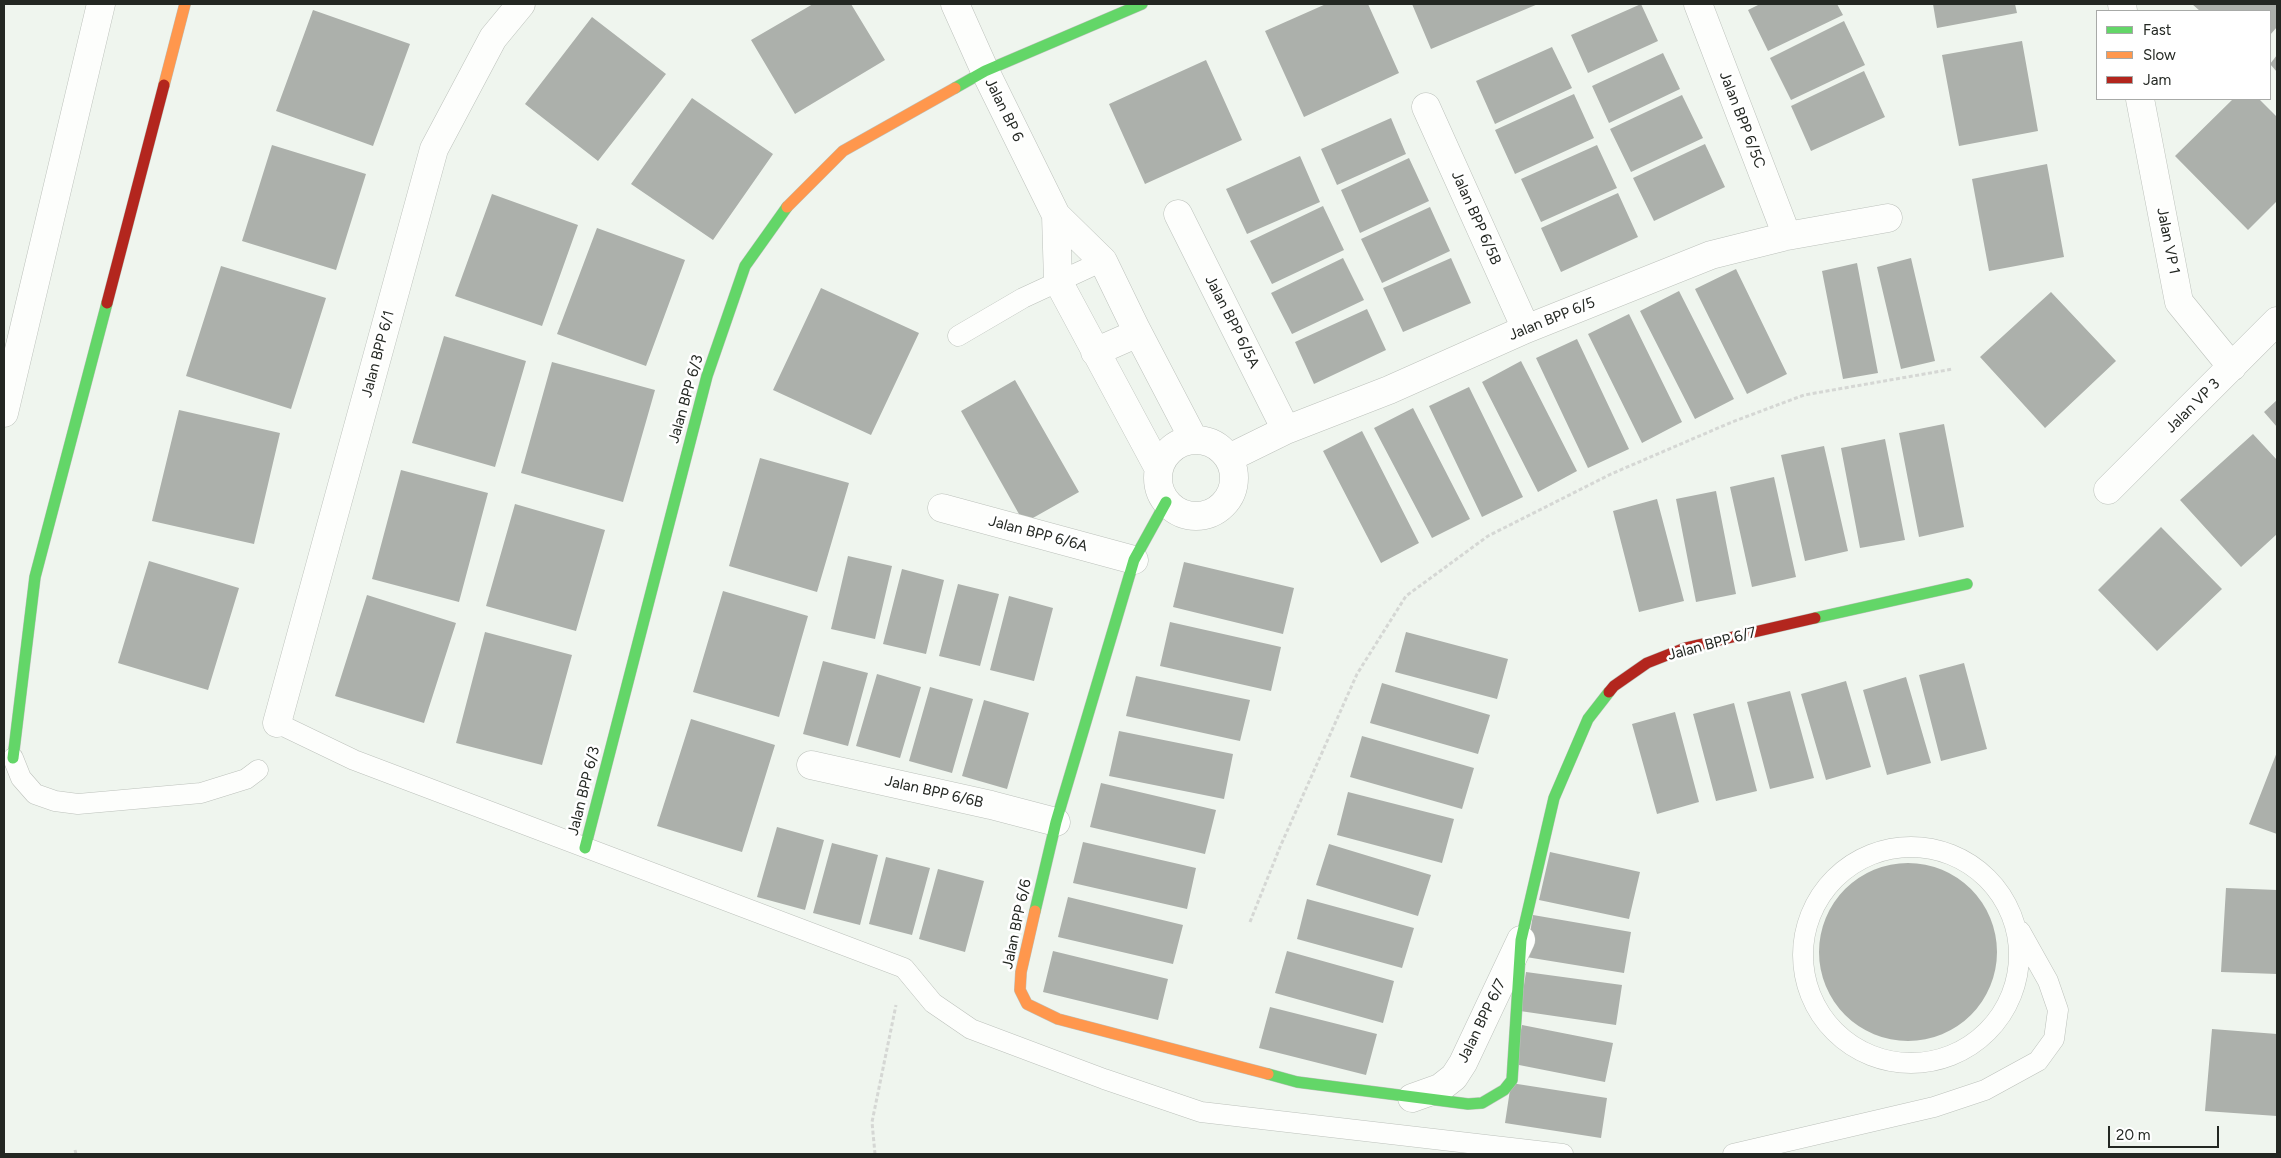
<!DOCTYPE html>
<style>
body{margin:0}
#map{position:relative;width:2281px;height:1158px;overflow:hidden;background:#eff5ee;font-family:Figtree,sans-serif}
canvas{display:block}
.frame{position:absolute;inset:0;border:5px solid #232722;pointer-events:none}
.legend{position:absolute;left:2096px;top:10px;width:175px;height:90px;box-sizing:border-box;background:#fff;border:1px solid #a7a9a7;margin:0;padding:6px 9px;list-style:none;font-size:15px;color:#232722}
.legend li{display:flex;align-items:center;gap:10px;height:25px}
.legend b{width:25px;border:1px solid #a7a9a7}
.scale{position:absolute;left:2108px;top:1126px;width:111px;height:22px;box-sizing:border-box;border:2px solid #232722;border-top:0;padding-left:6px;font-size:15px;line-height:18px;white-space:nowrap;color:#232722;-webkit-text-stroke:4px #fff;paint-order:stroke}
</style>
<div id="map">
<canvas width="2281" height="1158"></canvas>
<div class="frame"></div>
<ul class="legend">
<li><b style="height:6px;background:#63d668"></b>Fast</li>
<li><b style="height:6px;background:#ff974d"></b>Slow</li>
<li><b style="height:6px;background:#b3261e"></b>Jam</li>
</ul>
<div class="scale">20 m</div>
</div>
<script>
const c = document.querySelector('canvas').getContext('2d');
c.lineJoin = 'round';
function fillPath(path, color) {
  c.fillStyle = color;
  c.fill(path, 'evenodd');
}
function shape(rows) {
  const path = new Path2D();
  for (const r of rows) {
    if (r.length === 3) {
      path.moveTo(r[0] + r[2], r[1]);
      path.arc(r[0], r[1], r[2], 0, 2 * Math.PI);
      continue;
    }
    path.moveTo(r[0], r[1]);
    for (let i = 2; i < r.length; i += 2) path.lineTo(r[i], r[i + 1]);
  }
  return path;
}
function trace(path, color, width, dash) {
  c.strokeStyle = color;
  c.lineWidth = width;
  c.lineCap = dash ? 'butt' : 'round';
  c.setLineDash(dash || []);
  c.stroke(path);
}
function drawText(font, color, halo, rows, align = 'center') {
  c.font = font + ' Figtree,sans-serif';
  c.lineWidth = 5;
  c.setLineDash([]);
  c.textBaseline = 'middle';
  c.strokeStyle = halo;
  c.fillStyle = color;
  for (const [text, x, y, turn = 0] of rows) {
    c.save();
    c.translate(x, y);
    c.rotate((+turn || 0) * Math.PI / 180);
    c.textAlign = isNaN(turn) ? turn : align;
    if (halo) c.strokeText(text, 0, 0);
    c.fillText(text, 0, 0);
    c.restore();
  }
}
const building = shape([
 [813,4,851,4,885,60,795,114,751,40],
 [1326,4,1368,4,1399,73,1304,117,1265,31],
 [1412,4,1538,4,1431,49],
 [1641,4,1658,41,1588,73,1571,35],
 [1760,4,1837,4,1843,15,1768,51,1748,10],
 [1933,4,2015,4,2017,13,1937,28],
 [2192,4,2277,4,2277,27,2270,35,2270,11,2200,11],
 [313,10,410,44,373,146,276,111],
 [592,17,666,74,598,161,525,104],
 [1844,21,1865,65,1791,100,1770,58],
 [2022,41,2038,131,1959,146,1942,55],
 [1552,47,1572,88,1495,124,1476,81],
 [1663,53,1680,89,1609,123,1592,86],
 [2277,55,2277,72,2270,64],
 [1206,60,1242,140,1145,184,1109,104],
 [1864,71,1885,117,1811,151,1791,106],
 [1574,94,1594,138,1515,174,1495,130],
 [1682,95,1703,138,1631,172,1610,129],
 [692,98,773,154,713,240,631,184],
 [2233,99,2259,99,2277,117,2277,201,2248,230,2175,156],
 [1391,118,1406,154,1337,185,1321,149],
 [1705,144,1725,187,1654,221,1633,178],
 [272,145,366,174,336,270,242,241],
 [1597,145,1617,188,1541,222,1521,179],
 [1300,156,1320,202,1247,234,1226,189],
 [1409,158,1429,201,1360,233,1341,190],
 [2047,164,2064,257,1989,271,1972,179],
 [1618,193,1638,237,1561,272,1541,228],
 [492,194,578,225,542,326,455,296],
 [1323,206,1344,250,1272,284,1250,241],
 [1430,207,1450,251,1382,283,1361,239],
 [597,228,685,260,646,366,557,334],
 [1343,258,1364,300,1292,334,1271,293],
 [1451,258,1471,303,1403,332,1383,288],
 [1911,258,1935,361,1901,369,1877,267],
 [1857,263,1878,373,1843,379,1822,271],
 [221,266,326,298,291,409,186,376],
 [1736,269,1787,374,1747,394,1695,289],
 [821,288,919,333,871,435,773,390],
 [1679,291,1734,399,1695,419,1640,311],
 [2051,292,2116,361,2045,428,1980,357],
 [1367,309,1386,350,1314,384,1295,342],
 [1629,314,1682,422,1642,443,1588,334],
 [444,336,526,361,495,467,412,443],
 [1577,339,1629,449,1588,468,1536,358],
 [1521,361,1577,471,1538,492,1482,382],
 [552,362,655,390,623,502,521,473],
 [1015,380,1079,492,1024,523,961,411],
 [1469,387,1523,497,1482,517,1429,406],
 [2277,400,2277,427,2264,412],
 [1413,408,1470,519,1432,538,1374,428],
 [179,410,280,433,254,544,152,521],
 [1944,424,1964,527,1919,537,1899,433],
 [1362,431,1419,543,1381,563,1323,451],
 [2253,434,2277,460,2277,534,2241,567,2180,500],
 [1885,439,1905,540,1860,548,1841,448],
 [1824,446,1848,551,1805,561,1781,455],
 [760,458,849,483,817,592,729,566],
 [401,470,488,493,459,602,372,579],
 [1774,477,1796,577,1752,587,1730,487],
 [1716,491,1736,594,1696,602,1676,499],
 [1657,499,1684,601,1639,612,1613,511],
 [515,504,605,530,576,631,486,606],
 [2161,527,2222,589,2157,651,2098,590],
 [848,556,892,566,875,639,831,629],
 [149,561,239,588,208,690,118,663],
 [1184,562,1294,588,1283,634,1173,607],
 [902,569,944,580,926,654,883,644],
 [958,584,999,594,980,666,939,656],
 [723,591,808,616,779,717,693,692],
 [367,595,456,623,424,723,335,696],
 [1009,596,1053,608,1034,681,990,670],
 [1170,622,1281,647,1271,691,1160,666],
 [485,632,572,655,542,765,456,743],
 [1406,632,1508,659,1497,699,1395,672],
 [823,661,868,673,848,746,803,734],
 [1964,663,1987,749,1941,761,1919,675],
 [877,674,921,687,900,758,856,746],
 [1136,676,1250,700,1240,741,1126,716],
 [1906,677,1931,763,1887,775,1863,690],
 [1846,681,1871,767,1826,780,1801,694],
 [1382,683,1490,715,1478,754,1370,723],
 [930,687,973,699,952,773,909,761],
 [1790,691,1814,778,1770,789,1747,702],
 [984,700,1029,713,1007,789,962,776],
 [1734,703,1757,791,1716,801,1693,714],
 [1675,712,1699,802,1657,814,1632,724],
 [691,719,775,745,742,852,657,826],
 [1119,731,1233,754,1224,799,1109,776],
 [1362,736,1474,768,1462,809,1350,777],
 [2277,752,2277,834,2249,824],
 [1101,783,1216,810,1205,854,1090,827],
 [1348,792,1454,819,1442,863,1337,835],
 [777,827,824,840,805,910,757,897],
 [1083,842,1196,868,1187,909,1073,883],
 [832,843,878,855,860,925,813,913],
 [1329,844,1431,875,1418,916,1316,885],
 [1550,852,1640,872,1629,919,1539,900],
 [886,857,930,868,912,935,869,924],
 [1908,952,89],
 [938,869,984,881,965,952,919,939],
 [2226,888,2277,890,2277,974,2221,972],
 [1068,897,1183,925,1173,964,1058,937],
 [1307,899,1414,928,1402,968,1297,939],
 [1533,915,1631,932,1624,973,1526,957],
 [1053,951,1168,979,1158,1020,1043,992],
 [1287,951,1394,981,1383,1023,1275,993],
 [1526,972,1622,985,1616,1025,1520,1011],
 [1270,1007,1377,1034,1366,1075,1259,1048],
 [1522,1025,1613,1043,1605,1082,1514,1064],
 [2212,1029,2277,1034,2277,1116,2205,1111],
 [1511,1083,1607,1098,1601,1138,1505,1123]
]);
const path = shape([
 [1250,922,1280,847,1357,674,1406,596,1488,536,1611,474,1732,422,1804,395,1953,369],
 [75,1150,76,1154],
 [875,1154,872,1122,896,1005]
]);
const lane = shape([
 [958,336,1023,298,1103,261],
 [277,723,354,760,904,968,933,1003,971,1029,1104,1079,1201,1112,1563,1154],
 [13,758,21,778,35,794,55,801,78,804,201,793,246,779,258,770],
 [1911,955,108],
 [1733,1154,1934,1107,1985,1090,2038,1061,2054,1039,2058,1010,2048,981,2020,931]
]);
const street = shape([
 [955,4,985,71,1056,215,1103,261,1136,329,1194,440],
 [1698,4,1787,236],
 [2122,4,2123,11],
 [2140,99,2179,302,2232,367],
 [1426,107,1526,329],
 [1178,214,1286,430],
 [1056,215,1058,281,1159,469],
 [1095,352,1138,333],
 [4,413,101,4],
 [1196,478,38],
 [1229,458,1286,430,1389,390,1526,329,1711,255,1787,236,1888,218],
 [2108,490,2277,321],
 [942,508,1134,560],
 [277,723,434,149,493,38,521,4],
 [811,765,991,805,1056,822],
 [1412,1098,1440,1088,1454,1077,1463,1063,1521,940]
]);
const fast = shape([
 [955,88,985,71,1142,4],
 [1815,618,1967,584],
 [13,758,35,577,107,303],
 [585,848,707,376,745,266,787,207],
 [1035,911,1056,822,1134,560,1166,502],
 [1268,1074,1297,1082,1468,1104,1482,1103,1504,1090,1512,1080,1521,940,1554,798,1588,719,1609,692]
]);
const slow = shape([
 [164,85,185,4],
 [787,207,843,151,955,88],
 [1035,911,1021,972,1020,990,1027,1004,1058,1019,1268,1074]
]);
const jam = shape([
 [107,303,164,85],
 [1609,692,1614,686,1647,663,1685,648,1815,618]
]);
const streetNames = [
 ["Jalan BP 6",1004,110,64],
 ["Jalan BPP 6/5C",1742,120,69],
 ["Jalan BPP 6/5B",1476,218,66],
 ["Jalan VP 1",2168,241,79],
 ["Jalan BPP 6/5",1552,319,-22],
 ["Jalan BPP 6/5A",1232,322,63],
 ["Jalan BPP 6/1",378,354,-75],
 ["Jalan BPP 6/3",686,399,-74],
 ["Jalan VP 3",2193,406,-45],
 ["Jalan BPP 6/6A",1038,534,15],
 ["Jalan BPP 6/7",1712,644,-15],
 ["Jalan BPP 6/3",584,791,-76],
 ["Jalan BPP 6/6B",934,792,13],
 ["Jalan BPP 6/6",1017,924,-78],
 ["Jalan BPP 6/7",1482,1021,-64]
];
fillPath(building, '#acb0ab');
trace(lane, '#bcc1bb', 21);
trace(street, '#bcc1bb', 29);
trace(fast, '#bcc1bb', 12);
trace(slow, '#bcc1bb', 12);
trace(jam, '#bcc1bb', 12);
trace(path, '#d5d7d4', 3, [4, 2.5]);
trace(lane, '#fdfefc', 20);
trace(street, '#fdfefc', 28);
trace(fast, '#63d668', 11);
trace(slow, '#ff974d', 11);
trace(jam, '#b3261e', 11);
drawText('15px', '#232722', '#fff', streetNames);
</script>
